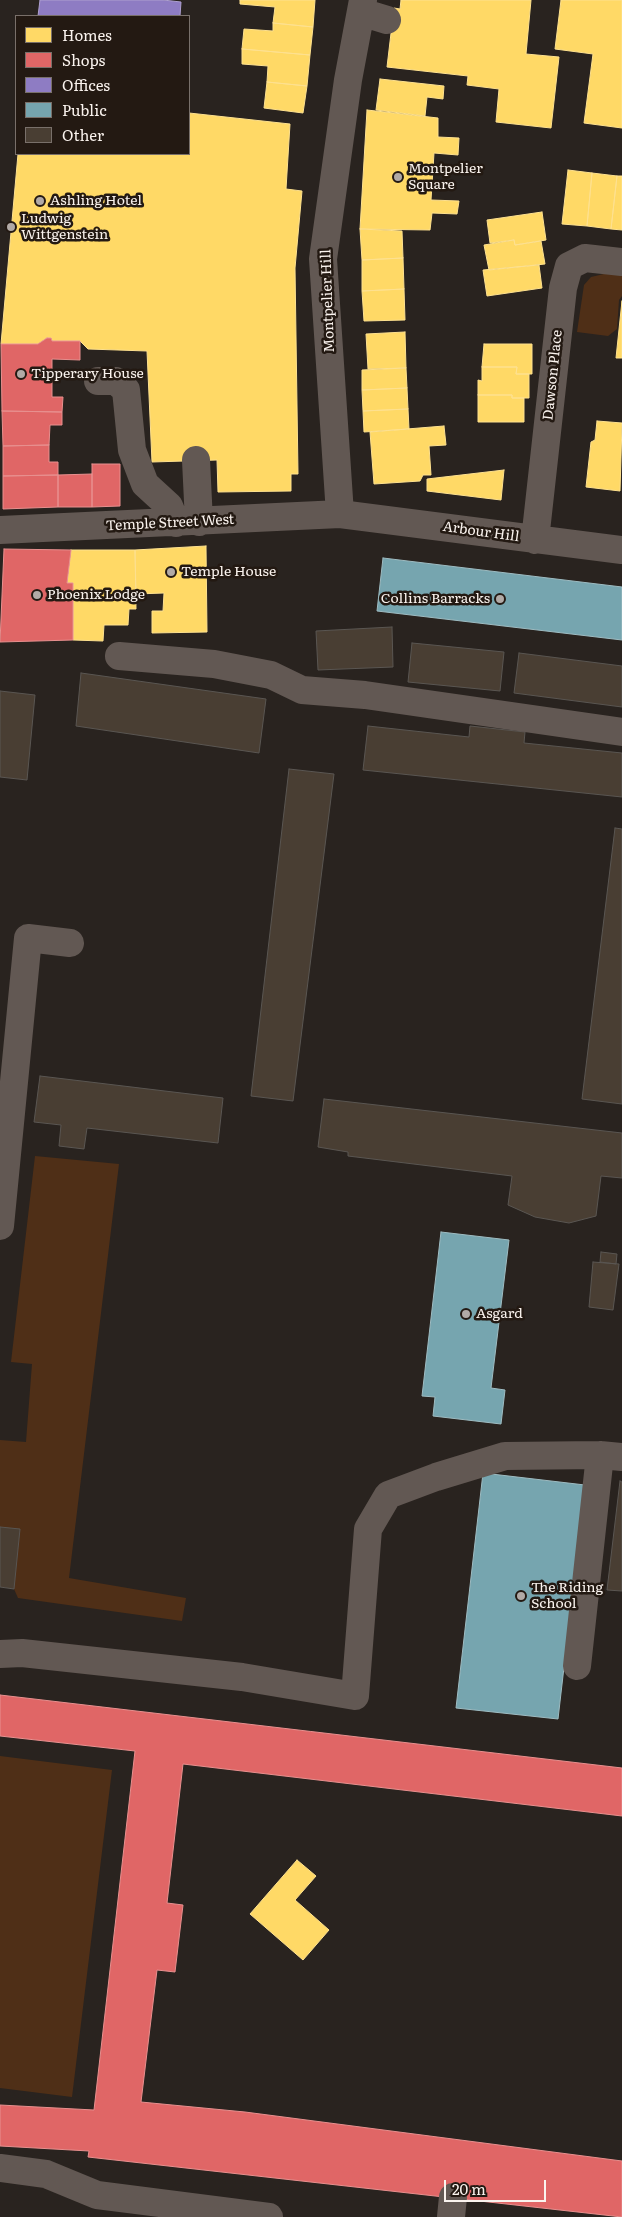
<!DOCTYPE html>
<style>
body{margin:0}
#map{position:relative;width:622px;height:2217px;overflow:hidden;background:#29231f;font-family:Literata,serif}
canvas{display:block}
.legend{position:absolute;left:15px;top:15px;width:175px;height:140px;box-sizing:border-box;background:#231912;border:1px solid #79706a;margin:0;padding:6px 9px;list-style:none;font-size:15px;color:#faf3ee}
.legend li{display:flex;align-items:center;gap:10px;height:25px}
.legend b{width:25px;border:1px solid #79706a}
.scale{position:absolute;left:444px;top:2180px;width:102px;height:22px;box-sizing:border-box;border:2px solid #faf3ee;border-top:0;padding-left:6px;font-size:15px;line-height:18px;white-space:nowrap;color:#faf3ee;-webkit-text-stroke:4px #231912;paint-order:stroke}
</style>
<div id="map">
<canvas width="622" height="2217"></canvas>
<ul class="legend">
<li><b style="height:14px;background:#ffd966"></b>Homes</li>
<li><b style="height:14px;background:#e06666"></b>Shops</li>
<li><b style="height:14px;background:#8e7cc3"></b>Offices</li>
<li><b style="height:14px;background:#76a5af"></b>Public</li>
<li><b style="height:14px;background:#493e33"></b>Other</li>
</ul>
<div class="scale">20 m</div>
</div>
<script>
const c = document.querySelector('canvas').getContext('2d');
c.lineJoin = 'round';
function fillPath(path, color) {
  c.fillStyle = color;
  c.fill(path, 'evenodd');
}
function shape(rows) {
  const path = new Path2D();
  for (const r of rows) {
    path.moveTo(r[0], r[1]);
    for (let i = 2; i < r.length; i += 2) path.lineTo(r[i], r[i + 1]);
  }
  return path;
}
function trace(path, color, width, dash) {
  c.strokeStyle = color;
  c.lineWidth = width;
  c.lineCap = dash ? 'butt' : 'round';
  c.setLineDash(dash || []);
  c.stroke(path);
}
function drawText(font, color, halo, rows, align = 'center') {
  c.font = font + ' Literata,serif';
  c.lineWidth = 5;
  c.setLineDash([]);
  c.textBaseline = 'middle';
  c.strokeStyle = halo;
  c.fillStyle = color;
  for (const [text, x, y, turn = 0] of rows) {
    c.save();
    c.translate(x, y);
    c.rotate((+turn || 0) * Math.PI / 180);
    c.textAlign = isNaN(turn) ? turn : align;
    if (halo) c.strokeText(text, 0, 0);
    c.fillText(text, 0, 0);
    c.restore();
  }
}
const green = shape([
 [608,273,622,274,622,296,619,300,617,329,608,336,577,332,584,285,591,277],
 [35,1156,119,1164,69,1578,186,1598,182,1621,18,1598,14,1589,20,1530,0,1527,0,1440,26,1442,32,1364,11,1362],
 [0,1756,112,1770,72,2097,0,2088]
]);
const homes = shape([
 [240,0,315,0,313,27,273,23,275,7,240,4,240,0],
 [401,0,531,0,526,54,559,57,551,128,496,122,499,89,467,85,468,76,387,67,394,8,400,9,401,0],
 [561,0,622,0,622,128,584,123,593,54,555,49,561,0],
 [273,23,313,27,310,55,242,49,244,29,273,31,273,23],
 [242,49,310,55,307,86,267,82,268,66,242,64,242,49],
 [380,79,444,86,443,99,427,97,425,116,376,110,380,79],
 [267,82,307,86,303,113,264,108,267,82],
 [367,110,438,118,438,137,459,138,458,155,434,153,431,200,459,201,457,214,432,213,430,230,360,229,367,110],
 [189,113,290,124,286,189,302,191,295,268,298,474,291,474,291,491,218,492,217,460,152,462,147,351,88,349,80,341,52,341,51,338,47,338,38,344,1,344,18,154,189,154,189,113],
 [568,170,592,173,587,226,562,224,568,170],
 [592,173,617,176,611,229,587,226,592,173],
 [617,176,622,176,622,230,611,229,617,176],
 [542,212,546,240,515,245,514,240,490,243,487,220,542,212],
 [360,229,402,231,403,258,362,260,360,229],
 [514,240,515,245,541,241,545,264,489,270,484,245,514,240],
 [403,258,404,289,362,291,362,260,403,258],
 [539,265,542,288,487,296,483,270,539,265],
 [404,289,405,320,364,321,362,291,404,289],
 [622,301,622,358,616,358,622,301],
 [405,332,406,368,368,369,366,334,405,332],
 [484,344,532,344,532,374,516,374,517,367,482,367,484,344],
 [482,367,517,367,516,374,529,374,529,398,512,398,512,395,478,395,478,380,482,381,482,367],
 [406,368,407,388,362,390,362,370,406,368],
 [407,388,408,409,363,411,362,390,407,388],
 [478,395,512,395,512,398,524,398,524,422,478,422,478,395],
 [408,409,409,429,364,432,363,411,408,409],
 [597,421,622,423,620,491,586,487,591,442,595,440,597,421],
 [444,426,446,445,429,446,431,475,423,475,420,481,374,484,370,432,444,426],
 [504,470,501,500,427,491,427,479,504,470],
 [206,546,207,632,152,633,152,611,163,611,164,593,136,594,135,550,206,546],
 [71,550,135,550,136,609,129,609,128,625,104,625,103,641,73,640,73,583,67,583,71,550],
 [297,1860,316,1876,295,1900,329,1930,303,1960,250,1914,297,1860]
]);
const shops = shape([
 [47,338,51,338,52,341,80,341,80,360,52,359,52,397,63,397,62,412,2,411,1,344,38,344,47,338],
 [2,411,62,412,62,425,50,425,49,445,3,446,2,411],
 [49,445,49,462,58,462,58,475,3,476,3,446,49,445],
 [92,464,120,464,120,506,92,507,92,464],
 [92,474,92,507,58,507,58,475,92,474],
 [58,475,58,507,3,509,3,476,58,475],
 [4,549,71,550,67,583,73,583,73,640,0,642,4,549],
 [0,1695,622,1768,622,1816,183,1764,167,1903,183,1905,175,1972,157,1970,141,2102,245,2112,622,2161,622,2217,88,2157,89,2151,0,2146,0,2105,94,2110,135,1751,0,1736,0,1695]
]);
const offices = shape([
 [40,0,163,0,181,2,180,16,38,16,40,0]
]);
const public = shape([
 [383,558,622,587,622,640,377,611,383,558],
 [441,1232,509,1240,491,1388,505,1390,501,1424,433,1416,435,1397,422,1396,441,1232],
 [483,1473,585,1485,558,1719,456,1708,483,1473]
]);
const building = shape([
 [392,627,393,667,318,670,316,631,392,627],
 [412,643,504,652,500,691,408,682,412,643],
 [519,653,622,666,622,707,514,693,519,653],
 [81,673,266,699,259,753,76,726,81,673],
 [0,691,35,695,27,780,0,777,0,691],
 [368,726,469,737,470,726,525,732,524,743,622,753,622,797,363,770,368,726],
 [289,769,334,774,293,1101,251,1096,289,769],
 [615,828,622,829,622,1104,582,1099,615,828],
 [40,1076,223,1098,218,1143,87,1128,84,1149,59,1146,61,1125,34,1122,40,1076],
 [324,1099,622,1133,622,1178,601,1176,596,1216,569,1223,535,1217,508,1205,512,1176,348,1156,348,1152,318,1147,324,1099],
 [601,1252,617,1254,616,1264,600,1262,601,1252],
 [593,1262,619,1264,613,1310,589,1307,593,1262],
 [620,1481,622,1482,622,1591,607,1590,620,1481],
 [0,1527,20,1529,14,1589,0,1587,0,1527]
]);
const minor = shape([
 [361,12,387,20],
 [98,381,116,381,126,390,132,450,145,484,169,506,176,523],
 [196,460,199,522],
 [340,514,323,259,348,80,363,0],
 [0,530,340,514,622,550],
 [535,540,563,288,569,266,585,258,622,262],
 [119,656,214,664,271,675,302,690,365,695,622,732],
 [0,1226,28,938,70,943],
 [0,1654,22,1653,242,1677,355,1696,368,1529,388,1495,436,1477,505,1456,600,1455,622,1457],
 [577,1666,600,1455],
 [0,2168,46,2174,97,2195,269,2217],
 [451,2217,453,2197]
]);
const markers = [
 [398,177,5,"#b1aaa6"],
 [40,201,5,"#b1aaa6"],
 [11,227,5,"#b1aaa6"],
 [21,374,5,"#b1aaa6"],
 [171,572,5,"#b1aaa6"],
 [37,595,5,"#b1aaa6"],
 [500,599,5,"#b1aaa6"],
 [466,1314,5,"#b1aaa6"],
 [521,1596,5,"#b1aaa6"]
];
const poiNames = [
 ["Montpelier",408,169],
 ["Square",408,185],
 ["Ashling Hotel",50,201],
 ["Ludwig",21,219],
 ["Wittgenstein",21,235],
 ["Tipperary House",31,374],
 ["Temple House",181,572],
 ["Phoenix Lodge",47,595],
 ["Collins Barracks",490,599,"right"],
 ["Asgard",476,1314],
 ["The Riding",531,1588],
 ["School",531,1604]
];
const streetNames = [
 ["Montpelier Hill",328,301,-92],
 ["Dawson Place",553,375,-84],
 ["Temple Street West",170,523,-3],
 ["Arbour Hill",481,532,8]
];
fillPath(green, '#4f2f17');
fillPath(homes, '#ffd966');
trace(homes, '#fee18f', 1);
fillPath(shops, '#e06666');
trace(shops, '#e8908f', 1);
fillPath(offices, '#8e7cc3');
trace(offices, '#aea0d0', 1);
fillPath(public, '#76a5af');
trace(public, '#9ebcc2', 1);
fillPath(building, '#493e33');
trace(building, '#5a5652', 1);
trace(minor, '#625853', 28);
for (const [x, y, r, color] of markers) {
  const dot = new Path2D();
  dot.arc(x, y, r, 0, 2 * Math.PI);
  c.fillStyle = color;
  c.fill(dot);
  trace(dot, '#231912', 2);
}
drawText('14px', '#faf3ee', '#231912', poiNames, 'left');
drawText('14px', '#faf3ee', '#231912', streetNames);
</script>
